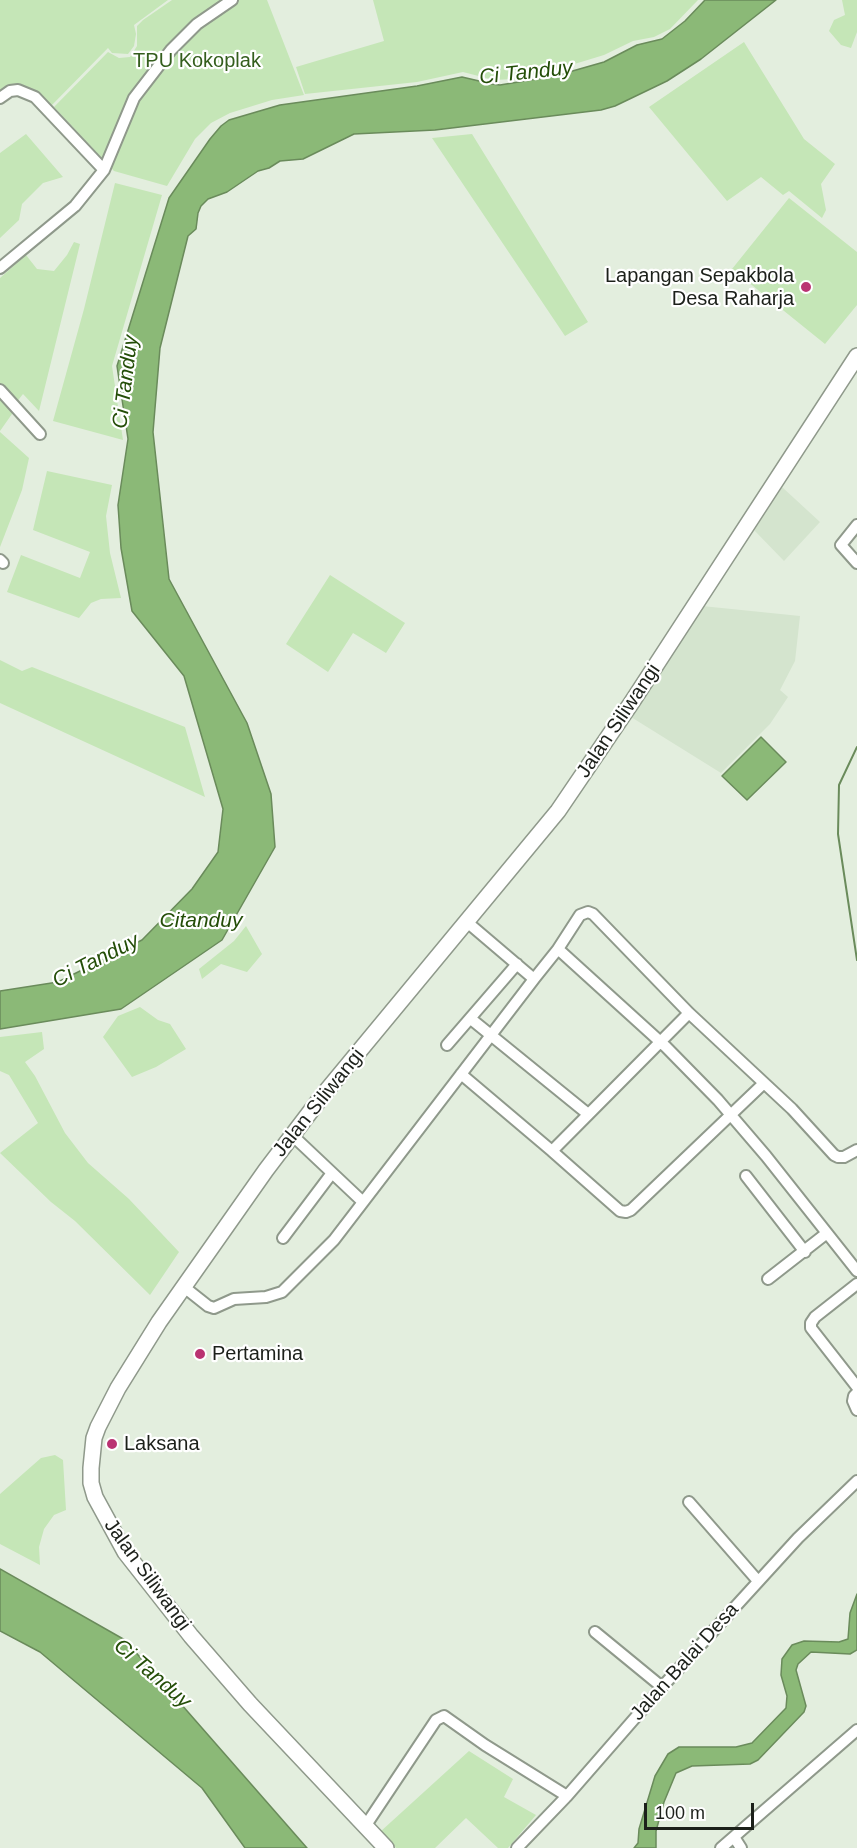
<!DOCTYPE html>
<style>
body{margin:0}
#map{position:relative;width:857px;height:1848px;overflow:hidden;background:#e3eede;font-family:Arial,sans-serif}
canvas{display:block}
.scale{position:absolute;left:644px;top:1803px;width:110px;height:27px;box-sizing:border-box;border:3px solid #1c201a;border-top:0;padding-left:8px;font-size:18px;line-height:21px;white-space:nowrap;color:#1c201a;-webkit-text-stroke:4px #fff;paint-order:stroke}
</style>
<div id="map">
<canvas width="857" height="1848"></canvas>
<div class="scale">100 m</div>
</div>
<script>
const c = document.querySelector('canvas').getContext('2d');
c.lineJoin = 'round';
function fillPath(path, color) {
  c.fillStyle = color;
  c.fill(path, 'evenodd');
}
function shape(rows) {
  const path = new Path2D();
  for (const r of rows) {
    path.moveTo(r[0], r[1]);
    for (let i = 2; i < r.length; i += 2) path.lineTo(r[i], r[i + 1]);
  }
  return path;
}
function trace(path, color, width, dash) {
  c.strokeStyle = color;
  c.lineWidth = width;
  c.lineCap = dash ? 'butt' : 'round';
  c.setLineDash(dash || []);
  c.stroke(path);
}
function drawText(font, color, halo, rows, align = 'center') {
  c.font = font + ' Arial,sans-serif';
  c.lineWidth = 4.5;
  c.setLineDash([]);
  c.textBaseline = 'middle';
  c.strokeStyle = halo;
  c.fillStyle = color;
  for (const [text, x, y, turn = 0] of rows) {
    c.save();
    c.translate(x, y);
    c.rotate((+turn || 0) * Math.PI / 180);
    c.textAlign = isNaN(turn) ? turn : align;
    if (halo) c.strokeText(text, 0, 0);
    c.fillText(text, 0, 0);
    c.restore();
  }
}
const built = shape([
 [782,487,820,522,784,561,754,530],
 [702,606,800,616,795,661,780,690,788,697,770,724,721,773,631,717]
]);
const green = shape([
 [0,0,168,0,134,25,136,34,134,46,128,54,112,53,108,48,51,106,39,93,28,87,17,86,0,94],
 [172,0,267,0,304,95,272,100,230,113,211,123,195,139,167,186,114,171,54,107,108,52,119,58,130,57,137,46,137,26,143,20],
 [373,0,698,0,670,29,654,37,633,41,604,55,558,69,514,79,494,80,463,72,417,82,305,94,296,67,384,41],
 [842,0,857,0,857,32,851,48,841,45,829,31,834,20,845,15],
 [744,42,804,139,835,164,821,184,826,210,822,218,789,191,783,195,761,177,727,201,649,107],
 [26,134,63,177,43,183,22,204,19,220,0,238,0,153],
 [472,134,588,322,565,336,432,138],
 [115,183,162,195,112,366,123,440,53,421,84,309],
 [789,198,857,252,857,305,825,344,732,269],
 [74,242,80,244,39,411,23,394,12,408,12,414,0,431,0,278,26,255,37,269,54,271,67,255],
 [0,432,29,458,22,490,0,547],
 [47,471,112,485,106,516,110,553,121,598,101,599,91,603,79,618,7,592,21,555,80,578,90,552,33,530],
 [330,575,405,623,386,653,353,633,328,672,286,644],
 [0,660,22,671,32,667,185,727,205,797,0,703],
 [246,926,262,954,247,972,221,964,202,979,199,969,234,941],
 [140,1007,158,1020,170,1024,186,1049,156,1067,132,1077,103,1037,118,1016],
 [42,1032,44,1049,25,1062,35,1076,65,1133,88,1163,129,1199,179,1252,150,1295,75,1221,51,1202,0,1153,38,1123,9,1075,0,1071,0,1037],
 [55,1455,63,1460,66,1510,54,1515,44,1529,39,1547,40,1565,0,1544,0,1494,41,1458],
 [469,1751,513,1779,504,1797,536,1815,508,1848,498,1848,466,1818,435,1848,396,1848,380,1832]
]);
const water = shape([
 [705,0,776,0,701,59,667,81,615,106,601,110,435,130,354,134,303,159,280,161,269,168,258,171,227,192,208,199,201,206,198,213,196,229,188,236,160,348,153,432,169,579,247,723,271,794,275,847,222,940,121,1009,0,1029,0,991,58,982,142,940,192,889,218,852,223,809,184,676,132,611,121,548,118,505,128,439,117,366,169,198,210,139,221,126,229,120,280,105,417,86,462,77,492,84,500,85,555,76,604,62,637,45,662,39,685,21,705,0],
 [761,737,786,762,747,800,722,776,761,737],
 [0,1569,125,1640,307,1848,245,1848,202,1788,40,1652,0,1631,0,1569],
 [857,1594,857,1650,850,1654,811,1652,798,1664,796,1670,806,1706,804,1712,758,1760,750,1764,692,1766,676,1773,664,1802,656,1831,656,1848,634,1848,638,1843,639,1829,655,1776,668,1754,679,1747,736,1747,752,1743,786,1708,787,1696,781,1675,782,1659,792,1645,804,1641,839,1642,848,1639,850,1613,857,1594]
]);
const stream = shape([
 [857,747,839,785,838,834,857,960]
]);
const minor = shape([
 [0,98,10,91,18,90,35,97,104,170],
 [0,268,75,206,104,170,134,98,171,50,197,24,232,0],
 [0,390,40,434],
 [857,525,841,545,857,563],
 [0,560,3,563],
 [467,922,534,979,558,949,666,1047,718,1100,766,1156,857,1271],
 [558,949,580,915,588,912,593,914,689,1013,792,1109,834,1155,838,1157,844,1157,857,1150],
 [471,1019,588,1114],
 [447,1045,517,964],
 [461,1074,552,1151,689,1013],
 [292,1135,363,1202],
 [552,1151,620,1211,626,1212,631,1210,763,1084],
 [746,1176,805,1252],
 [283,1238,332,1173],
 [768,1279,827,1233],
 [857,1284,815,1317,811,1323,811,1328,857,1387],
 [184,1287,208,1306,214,1308,234,1299,266,1297,282,1292,334,1240,534,979],
 [857,1393,854,1396,853,1401,857,1410],
 [689,1502,758,1581],
 [595,1632,662,1687],
 [366,1825,436,1720,444,1716,485,1745,567,1796],
 [734,1837,741,1848],
 [517,1848,567,1796,662,1687,798,1538,857,1481],
 [721,1848,857,1730]
]);
const highway = shape([
 [386,1848,250,1704,191,1636,125,1552,95,1497,91,1483,91,1468,94,1438,98,1427,118,1388,159,1322,266,1170,323,1095,558,811,632,702,857,356]
]);
const markers = [
 [806,287,6,"#ba3372"],
 [200,1354,6,"#ba3372"],
 [112,1444,6,"#ba3372"]
];
const parkNames = [
 ["TPU Kokoplak",197,61]
];
const poiNames = [
 ["Lapangan Sepakbola",794,276,"right"],
 ["Desa Raharja",794,299,"right"],
 ["Pertamina",212,1354],
 ["Laksana",124,1444]
];
const streetNames = [
 ["Jalan Siliwangi",619,721,-56],
 ["Jalan Siliwangi",319,1103,-51],
 ["Jalan Siliwangi",147,1575,54],
 ["Jalan Balai Desa",685,1662,-48]
];
const waterNames = [
 ["Ci Tanduy",526,73,-6],
 ["Ci Tanduy",126,382,-83],
 ["Citanduy",201,921],
 ["Ci Tanduy",96,961,-27],
 ["Ci Tanduy",152,1674,41]
];
fillPath(built, '#d4e4ce');
fillPath(green, '#c5e6b7');
fillPath(water, '#8bb977');
trace(water, '#6a8b5b', 1.5);
trace(stream, '#6a8b5b', 2);
trace(minor, '#8f998b', 14);
trace(highway, '#8f998b', 18);
trace(minor, '#fff', 10);
trace(highway, '#fff', 15);
for (const [x, y, r, color] of markers) {
  const dot = new Path2D();
  dot.arc(x, y, r, 0, 2 * Math.PI);
  c.fillStyle = color;
  c.fill(dot);
  trace(dot, '#fff', 2);
}
drawText('20px', '#345e1d', '#fff', parkNames);
drawText('20px', '#1c201a', '#fff', poiNames, 'left');
drawText('20px', '#1c201a', '#fff', streetNames);
drawText('italic 21px', '#244e08', '#fff', waterNames);
</script>
